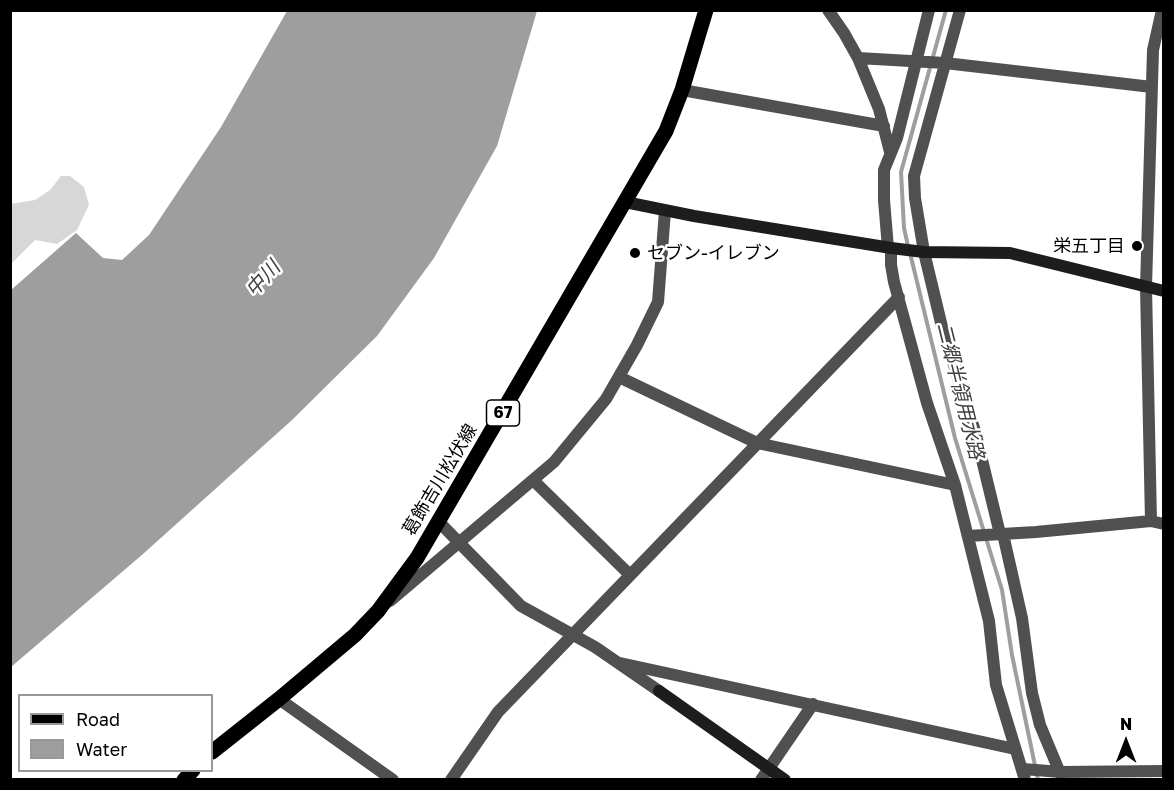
<!DOCTYPE html>
<meta charset="utf-8">
<style>
body{margin:0}
#map{position:relative;width:1174px;height:790px;overflow:hidden;background:#fff;font-family:"Golos Text",sans-serif}
canvas{display:block}
.frame{position:absolute;inset:0;border:12px solid #000;pointer-events:none}
.legend{position:absolute;left:18px;top:694px;width:195px;height:78px;box-sizing:border-box;background:#fff;border:2px solid #999;margin:0;padding:8px 10px;list-style:none;font-size:18px;color:#000}
.legend li{display:flex;align-items:center;gap:12px;height:30px}
.legend b{width:30px;border:2px solid #999}
.north{position:absolute;left:1096px;top:712px;width:60px;height:60px;-webkit-text-stroke:4px #fff;paint-order:stroke;rotate:0deg;font-size:16px;font-weight:700;line-height:24px;text-align:center;color:#000}
.north::after{content:'';display:block;margin:auto;width:21px;height:27px;background:#000;clip-path:polygon(50% 0,100% 100%,50% 72%,0 100%)}
</style>
<div id="map">
<canvas width="1174" height="790"></canvas>
<div class="frame"></div>
<ul class="legend">
<li><b style="height:8px;background:#000"></b>Road</li>
<li><b style="height:16px;background:#9e9e9e"></b>Water</li>
</ul>
<div class="north">N</div>
</div>
<script>
const c = document.querySelector('canvas').getContext('2d');
c.lineJoin = 'round';
function fillPath(path, color) {
  c.fillStyle = color;
  c.fill(path, 'evenodd');
}
function shape(rows) {
  const path = new Path2D();
  for (const r of rows) {
    path.moveTo(r[0], r[1]);
    for (let i = 2; i < r.length; i += 2) path.lineTo(r[i], r[i + 1]);
  }
  return path;
}
function trace(path, color, width, dash) {
  c.strokeStyle = color;
  c.lineWidth = width;
  c.lineCap = dash ? 'butt' : 'round';
  c.setLineDash(dash || []);
  c.stroke(path);
}
function drawText(font, color, halo, rows, align = 'center') {
  c.font = font + ' "Golos Text","Noto Sans JP",sans-serif';
  c.lineWidth = 5;
  c.setLineDash([]);
  c.textBaseline = 'middle';
  c.strokeStyle = halo;
  c.fillStyle = color;
  for (const [text, x, y, turn = 0] of rows) {
    c.save();
    c.translate(x, y);
    c.rotate((+turn || 0) * Math.PI / 180);
    c.textAlign = isNaN(turn) ? turn : align;
    if (halo) c.strokeText(text, 0, 0);
    c.fillText(text, 0, 0);
    c.restore();
  }
}
const green = shape([
 [61,176,70,176,84,187,89,205,77,230,57,244,35,240,11,264,11,204,35,200,50,190]
]);
const water = shape([
 [287,11,537,11,497,146,434,258,377,336,292,420,143,554,11,667,11,290,76,233,103,258,122,260,149,235,221,127]
]);
const stream = shape([
 [908,246,904,228,901,172,946,10],
 [910,253,955,438,1002,590,1012,655,1038,780]
]);
const street = shape([
 [828,10,844,33,858,58,879,109,890,152],
 [960,10,914,176,915,198,924,252,942,327,975,431,1000,534],
 [858,58,945,63,1152,87],
 [682,90,884,126],
 [888,248,884,200,884,170,897,138,929,10],
 [891,248,891,265,894,282,927,403,955,485,989,621,996,685,1025,780],
 [619,377,757,443,955,485],
 [533,480,630,575],
 [1151,521,1164,524],
 [439,522,521,606,595,647,659,691],
 [1003,534,1022,618,1032,693,1040,725,1063,780],
 [968,536,1036,532,1151,521,1146,287,1153,50,1162,10],
 [390,601,554,462,606,399,637,345,658,302,665,211],
 [620,663,1015,749],
 [279,699,393,780],
 [1023,769,1061,772,1164,771],
 [451,780,498,712,899,297],
 [761,780,813,704]
]);
const secondary = shape([
 [625,202,694,216,891,248,924,252,1010,253,1164,291],
 [659,691,785,780]
]);
const primary = shape([
 [212,752,279,699,355,635,378,611,417,558,666,131,682,90,706,10],
 [184,780,193,770]
]);
const markers = [
 [1137,246,6,"#000"],
 [635,253,6,"#000"]
];
const shields = [
 [503,413,33]
];
const shieldNames = [
 ["67",503,413]
];
const poiNames = [
 ["栄五丁目",1125,246],
 ["セブン-イレブン",647,253,"left"]
];
const streetNames = [
 ["葛飾吉川松伏線",440,480,-59]
];
const waterNames = [
 ["中川",263,279,-48],
 ["二郷半領用水路",960,391,76]
];
fillPath(green, '#d7d7d7');
fillPath(water, '#9e9e9e');
trace(stream, '#9e9e9e', 4);
trace(street, '#505050', 12);
trace(secondary, '#1d1d1d', 12);
trace(primary, '#000', 15);
for (const [x, y, r, color] of markers) {
  const dot = new Path2D();
  dot.arc(x, y, r, 0, 2 * Math.PI);
  c.fillStyle = color;
  c.fill(dot);
  trace(dot, '#fff', 2);
}
for (const [x, y, w] of shields) {
  const box = new Path2D();
  box.roundRect(x - w / 2, y - 13, w, 26, 4.5);
  c.fillStyle = '#fff';
  c.fill(box);
  trace(box, '#000', 1.5);
}
drawText('bold 16px', '#000', null, shieldNames);
drawText('18px', '#000', '#fff', poiNames, 'right');
drawText('18px', '#000', '#fff', streetNames);
drawText('italic 20px', '#3f3f3f', '#fff', waterNames);
</script>
